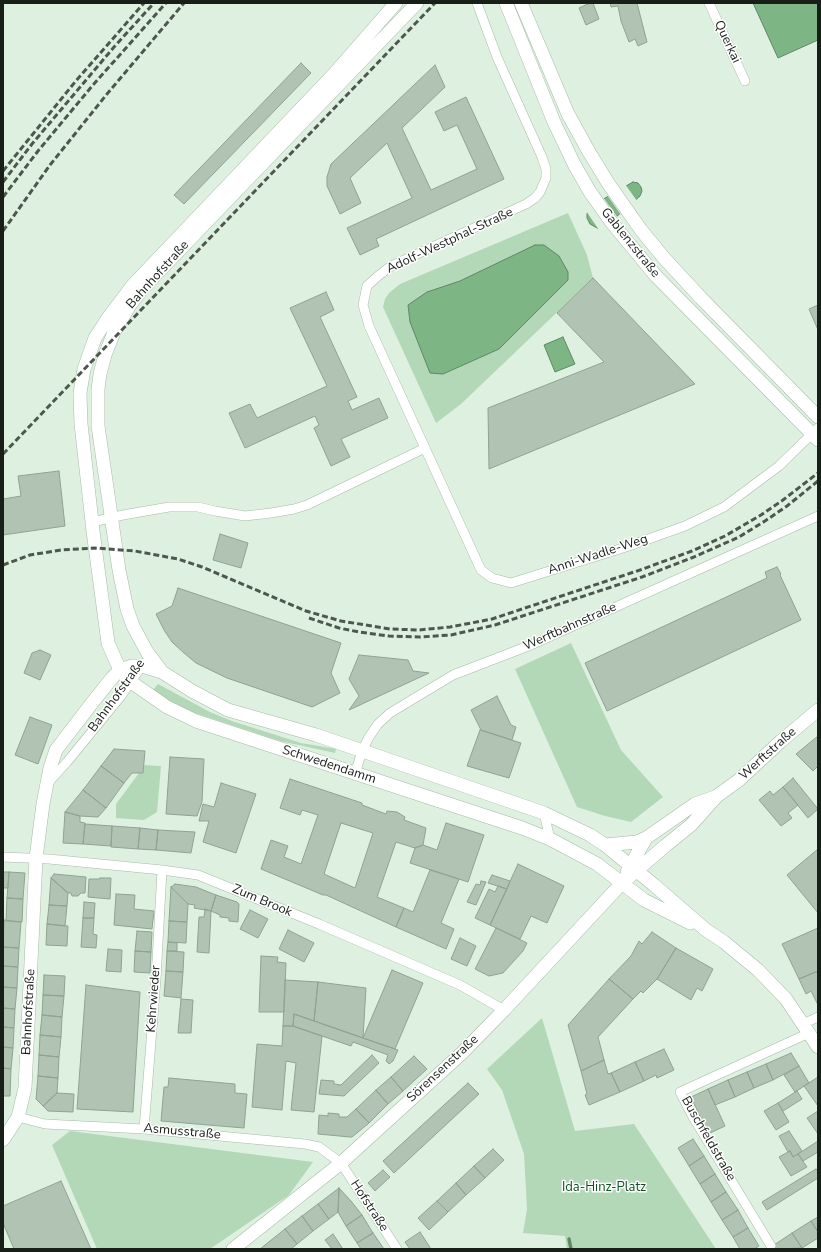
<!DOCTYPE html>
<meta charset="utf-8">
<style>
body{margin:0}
#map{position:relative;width:821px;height:1252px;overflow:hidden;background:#def1e0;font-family:"Nunito Sans",sans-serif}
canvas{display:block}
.frame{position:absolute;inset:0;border:4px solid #181f19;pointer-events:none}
</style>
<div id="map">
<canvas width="821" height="1252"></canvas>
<div class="frame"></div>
</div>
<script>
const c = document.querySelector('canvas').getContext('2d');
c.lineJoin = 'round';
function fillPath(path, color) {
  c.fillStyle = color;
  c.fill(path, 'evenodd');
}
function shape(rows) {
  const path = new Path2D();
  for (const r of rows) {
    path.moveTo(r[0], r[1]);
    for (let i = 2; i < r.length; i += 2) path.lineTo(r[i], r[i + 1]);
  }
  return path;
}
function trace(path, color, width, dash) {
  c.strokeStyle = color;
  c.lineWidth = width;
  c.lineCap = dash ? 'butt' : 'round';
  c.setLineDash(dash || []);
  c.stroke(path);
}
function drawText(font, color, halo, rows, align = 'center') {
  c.font = font + ' "Nunito Sans",sans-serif';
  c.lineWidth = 3;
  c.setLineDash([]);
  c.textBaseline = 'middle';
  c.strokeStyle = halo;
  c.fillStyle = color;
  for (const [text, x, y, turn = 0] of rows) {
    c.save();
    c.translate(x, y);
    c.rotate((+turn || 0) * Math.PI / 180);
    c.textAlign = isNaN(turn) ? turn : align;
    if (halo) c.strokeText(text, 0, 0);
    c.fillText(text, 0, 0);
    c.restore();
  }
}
const green = shape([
 [568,213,587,255,593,278,461,404,436,423,383,307,385,299,389,293,400,284],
 [571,643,621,750,663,797,631,822,605,816,577,807,515,669],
 [158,684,210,712,232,721,301,743,336,749,335,753,280,741,192,712,169,702,153,690],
 [144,765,161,766,157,812,144,820,116,818,116,804,139,773,143,773],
 [542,1018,575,1131,634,1124,716,1249,567,1249,565,1236,523,1233,527,1209,524,1154,502,1090,487,1069],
 [70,1131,313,1162,289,1195,210,1249,97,1249,52,1145]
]);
const water = shape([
 [753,3,818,3,818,40,778,58,753,3],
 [633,182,638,183,641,187,642,191,640,196,607,225,600,228,597,228,590,224,587,218,587,214,588,211,593,205,633,182],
 [535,245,544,245,559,256,568,272,568,280,499,349,443,374,430,373,410,322,408,305,427,292,460,281,535,245],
 [563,337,575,364,555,372,544,345,563,337]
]);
const pier = shape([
 [625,184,637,201,621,215,607,195],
 [603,197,618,218,608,227,599,230,586,211,591,204]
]);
const stream = shape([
 [569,1239,571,1249]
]);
const building = shape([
 [590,3,593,3,599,19,586,25,579,8,590,3],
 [610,3,637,3,647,42,638,46,635,39,629,42,621,21,618,6,611,7,610,3],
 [301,63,311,73,184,204,174,195,301,63],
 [435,65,445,87,402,128,431,190,477,169,457,125,444,131,435,112,466,97,504,179,376,239,379,246,360,255,347,228,412,198,387,143,350,178,361,203,340,214,327,186,327,177,331,164,435,65],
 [593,278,695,384,489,469,488,408,604,362,557,313,593,278],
 [326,292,334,310,320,317,357,397,348,401,352,410,379,398,388,418,341,439,350,457,331,466,314,428,319,425,315,416,245,448,229,413,250,404,257,418,327,386,290,308,326,292],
 [818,305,818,330,809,309,818,305],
 [59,471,65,526,3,535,3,499,21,496,18,476,59,471],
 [220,534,248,543,241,568,213,560,220,534],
 [777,567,781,574,780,575,801,620,607,711,585,663,767,578,765,572,777,567],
 [178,588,341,643,331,673,340,693,312,707,227,678,196,663,184,653,172,642,164,630,156,614,172,606,178,588],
 [40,650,51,655,40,680,24,673,32,653,40,650],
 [359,655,408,660,413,671,429,673,349,710,359,696,349,679,359,655],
 [497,696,511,725,516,727,512,740,481,730,471,710,497,696],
 [30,717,52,725,38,764,15,755,30,717],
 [480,730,521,743,509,778,467,766,480,730],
 [818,736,818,766,813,771,796,754,818,736],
 [114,749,145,751,143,773,132,773,124,783,101,766,114,749],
 [170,757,204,759,202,802,197,816,166,814,170,757],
 [101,766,124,783,106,808,83,790,101,766],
 [793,778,818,809,808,818,783,787,793,778],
 [290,779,362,803,362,805,386,814,387,811,397,812,405,817,404,820,426,828,423,845,415,848,396,842,377,897,404,908,396,927,326,895,323,895,261,869,271,840,288,846,284,857,301,864,318,815,302,810,300,815,280,808,290,779],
 [341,823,373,833,355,888,324,874,341,823],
 [221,783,256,794,236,853,203,842,209,821,199,821,203,804,214,807,221,783],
 [783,787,798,805,788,813,792,818,781,826,759,800,770,791,773,795,783,787],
 [83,790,106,808,98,817,80,816,65,812,83,790],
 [65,812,80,816,80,822,85,823,83,844,63,843,65,812],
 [446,823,484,835,468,882,410,863,415,848,423,845,437,850,446,823],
 [85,824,112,826,111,846,83,844,85,824],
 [112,826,140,828,138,849,111,847,112,826],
 [140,828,158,830,156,850,138,849,140,828],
 [158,830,195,832,191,853,156,850,158,830],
 [818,849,818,913,787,875,818,849],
 [518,864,564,886,547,923,531,916,520,939,490,925,518,864],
 [430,870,459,879,441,923,454,929,446,949,396,927,404,908,413,912,430,870],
 [3,872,9,872,8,888,3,888,3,872],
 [9,872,25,873,23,899,7,898,9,872],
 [54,874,86,877,85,893,81,893,78,896,72,896,71,893,68,893,51,878,54,874],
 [492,875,510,881,507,889,488,883,492,875],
 [51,878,68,893,67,906,49,905,51,878],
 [100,878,111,878,110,899,88,897,89,879,99,879,100,878],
 [481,881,486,882,476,905,467,902,476,884,480,885,481,881],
 [175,884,196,887,216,895,211,911,194,908,195,905,188,904,171,887,175,884],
 [498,886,507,889,490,925,475,918,489,889,495,892,498,886],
 [171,887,188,904,187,922,169,921,171,887],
 [116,894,135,895,134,909,154,911,152,929,114,925,116,894],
 [216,895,237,902,239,904,238,922,229,921,229,918,220,917,220,915,211,911,216,895],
 [7,898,23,899,22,922,6,921,7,898],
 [84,902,95,903,94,918,83,918,84,902],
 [49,905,67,906,65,926,47,924,49,905],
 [205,909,211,911,209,953,197,952,199,917,204,917,205,909],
 [250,910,268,919,258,938,240,929,250,910],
 [83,918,94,918,93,934,97,935,96,948,81,947,83,918],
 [4,920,21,922,19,948,3,947,4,920],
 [169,921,187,922,186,943,168,942,169,921],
 [47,924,68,926,67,946,46,945,47,924],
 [496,928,527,943,523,951,503,973,489,976,475,969,496,928],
 [818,928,818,971,799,979,782,944,818,928],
 [288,930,314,943,304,962,279,949,288,930],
 [137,931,152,932,151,952,135,951,137,931],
 [652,932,676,948,657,979,643,993,641,991,633,999,609,979,631,956,639,941,642,944,652,932],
 [460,938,476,946,467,966,451,959,460,938],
 [168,942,177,943,177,951,167,951,168,942],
 [3,947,19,948,18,967,3,966,3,947],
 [676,948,713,969,702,991,697,988,691,1000,657,979,676,948],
 [108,949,122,950,121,972,106,971,108,949],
 [135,951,151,952,150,973,134,972,135,951],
 [167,951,184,952,183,972,166,971,167,951],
 [261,956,278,957,277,962,286,963,284,1012,259,1012,261,956],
 [3,966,18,967,17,988,3,987,3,966],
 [392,970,423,983,395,1049,363,1038,392,970],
 [166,971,183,972,181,998,164,996,166,971],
 [818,971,818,1005,811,991,806,994,799,979,818,971],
 [44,975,65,976,64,996,43,995,44,975],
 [609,979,633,999,598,1037,604,1060,581,1071,568,1025,609,979],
 [285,980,318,982,314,1021,294,1014,293,1026,283,1026,285,980],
 [318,982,366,988,363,1038,314,1021,318,982],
 [86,985,140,992,133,1112,77,1109,86,985],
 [3,987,17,988,15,1009,3,1008,3,987],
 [43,995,64,996,62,1017,42,1015,43,995],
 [181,999,193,1000,191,1033,178,1033,181,999],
 [3,1008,15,1009,14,1028,3,1027,3,1008],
 [294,1014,363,1038,398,1050,393,1061,389,1064,386,1061,388,1055,353,1042,351,1046,293,1026,294,1014],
 [42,1015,62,1017,61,1037,40,1035,42,1015],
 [283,1026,293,1026,322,1036,314,1112,291,1110,296,1063,286,1061,282,1110,252,1107,257,1044,282,1046,283,1026],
 [3,1027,14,1028,13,1048,3,1047,3,1027],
 [40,1035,61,1037,59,1057,39,1055,40,1035],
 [3,1047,13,1048,11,1069,3,1068,3,1047],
 [664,1049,674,1070,657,1078,656,1075,644,1081,635,1062,664,1049],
 [791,1053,799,1066,773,1080,766,1064,791,1053],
 [39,1055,59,1057,58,1078,38,1076,39,1055],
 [372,1055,379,1063,344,1096,319,1094,321,1080,334,1081,334,1084,341,1085,372,1055],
 [414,1056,427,1069,403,1091,391,1077,414,1056],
 [604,1060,608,1074,611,1073,620,1092,589,1105,585,1095,587,1094,581,1071,604,1060],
 [635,1062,644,1081,620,1092,611,1073,635,1062],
 [766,1064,773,1080,754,1088,747,1072,766,1064],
 [799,1066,809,1083,795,1092,784,1075,799,1066],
 [3,1068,11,1069,10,1096,3,1096,3,1098,3,1068],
 [747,1072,754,1088,735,1097,728,1080,747,1072],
 [38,1076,58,1078,57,1093,43,1106,36,1099,38,1076],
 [391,1077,403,1091,388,1104,376,1090,391,1077],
 [818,1077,818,1106,804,1086,818,1077],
 [169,1078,235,1084,235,1093,247,1094,244,1128,161,1121,164,1087,168,1087,169,1078],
 [728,1080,735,1097,715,1105,708,1089,728,1080],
 [468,1083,479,1094,394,1173,383,1161,468,1083],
 [708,1089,725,1126,708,1134,691,1097,708,1089],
 [376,1090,388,1104,369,1123,356,1109,376,1090],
 [797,1091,802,1099,783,1111,778,1103,797,1091],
 [57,1093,74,1094,73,1112,48,1111,43,1106,57,1093],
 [778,1103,789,1122,776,1130,764,1111,778,1103],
 [356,1109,369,1123,352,1137,350,1137,318,1134,319,1115,328,1116,328,1113,339,1114,339,1117,347,1117,356,1109],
 [818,1111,818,1134,807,1118,818,1111],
 [789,1131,802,1151,793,1157,790,1151,788,1152,779,1136,789,1131],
 [693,1139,704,1156,689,1166,678,1148,693,1139],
 [818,1141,818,1152,803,1161,798,1154,818,1141],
 [493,1149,504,1160,485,1178,474,1166,493,1149],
 [790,1151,793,1157,798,1154,807,1167,791,1176,779,1157,790,1151],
 [704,1156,715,1174,700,1184,689,1166,704,1156],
 [474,1166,485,1178,466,1195,456,1183,474,1166],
 [816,1169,818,1172,818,1178,767,1210,762,1202,816,1169],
 [383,1170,390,1177,375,1191,368,1183,383,1170],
 [715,1174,726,1192,711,1202,700,1184,715,1174],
 [61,1181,91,1249,14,1249,3,1223,3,1206,61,1181],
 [456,1183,466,1195,448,1212,437,1201,456,1183],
 [339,1188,351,1201,362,1215,346,1226,338,1212,339,1188],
 [339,1188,338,1212,329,1219,318,1204,339,1188],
 [726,1192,738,1210,722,1220,711,1202,726,1192],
 [437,1201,448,1212,429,1230,418,1218,437,1201],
 [318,1204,329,1219,313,1231,302,1216,318,1204],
 [738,1210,748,1228,733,1237,722,1220,738,1210],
 [362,1215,373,1233,357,1243,346,1226,362,1215],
 [302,1216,313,1231,297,1244,285,1229,302,1216],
 [818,1217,818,1232,811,1221,818,1217],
 [811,1221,818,1232,818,1238,802,1248,792,1233,811,1221],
 [748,1228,759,1246,754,1249,740,1249,733,1237,748,1228],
 [285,1229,297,1244,291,1249,260,1249,285,1229],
 [420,1232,431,1249,410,1249,405,1242,420,1232],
 [373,1233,384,1249,361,1249,357,1243,373,1233],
 [792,1233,802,1248,776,1249,774,1245,792,1233],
 [333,1234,343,1249,332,1249,325,1240,333,1234]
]);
const street = shape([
 [709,3,745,81],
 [425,448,481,570,492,578,511,583,626,547,685,526,724,507,779,466,818,428],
 [92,522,123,515,169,507,198,507,215,511,245,516,271,513,294,509,307,505,425,448,369,326,363,305,367,286,378,276,391,266,526,204,535,198,540,192,546,178,546,169,542,157,497,57,477,3],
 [355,774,362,751,369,737,378,724,390,713,453,675,531,645,818,516],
 [47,784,67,762,121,696,144,663],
 [544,813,550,839],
 [3,857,49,859,162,870,198,875,319,924,460,985,504,1010],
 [803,1024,818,1017],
 [18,1117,45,1124,144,1129,305,1144,319,1147,341,1163,397,1249],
 [144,1129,156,979,162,870],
 [771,1246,693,1117,680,1092,809,1033]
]);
const secondary = shape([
 [396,3,334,74,133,285,108,318,95,338,84,369,80,393,81,424,93,531,108,643,120,670,131,682,167,707,196,721,522,828,550,839,597,864,644,900,690,923],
 [417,3,143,288,130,305,114,332,105,355,100,374,98,389,98,426,119,570,127,609,133,626,147,652,162,672,192,691,228,710,316,735,544,813,590,835,605,845,654,885,706,930,724,942,758,970,786,999,818,1047],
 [506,3,554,122,574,164,590,192,612,223,656,276,818,440],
 [521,3,568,114,589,152,608,183,641,230,664,258,701,298,818,417],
 [605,845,637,842,646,838,695,804,715,797],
 [627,872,646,838],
 [3,1140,18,1117,25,1088,36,858,43,804,50,768,56,750,92,703,112,678,120,670,132,666,142,666,162,672],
 [233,1249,341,1163,462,1053,504,1010,622,883,665,846,691,825,717,796,739,780,781,741,818,710]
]);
const rail = shape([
 [3,171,75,82,144,3],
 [3,182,32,144,114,47,154,3],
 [3,197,38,151,93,85,166,3],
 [3,231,50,165,107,94,184,3],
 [3,454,435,3],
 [3,565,30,555,61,550,95,548,135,551,178,559,202,567,306,611,341,621,390,629,419,630,450,627,492,619,516,611,640,570,692,551,725,536,761,515,783,500,818,473],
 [309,618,339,628,359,632,389,636,420,637,451,635,495,625,642,577,694,557,739,537,765,521,787,506,818,481]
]);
const streetNames = [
 ["Querkai",727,42,65],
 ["Adolf-Westphal-Straße",450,241,-25],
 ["Gablenzstraße",630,243,51],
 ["Bahnhofstraße",158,275,-48],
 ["Anni-Wadle-Weg",598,555,-18],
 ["Werftbahnstraße",570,627,-24],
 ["Bahnhofstraße",117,696,-54],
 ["Werftstraße",768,754,-42],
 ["Schwedendamm",329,765,18],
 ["Zum Brook",262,901,23],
 ["Kehrwieder",154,999,-86],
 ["Bahnhofstraße",29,1012,-87],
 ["Sörensenstraße",443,1069,-43],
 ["Asmusstraße",182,1132,5],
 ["Buschfeldstraße",708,1139,60],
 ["Hofstraße",369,1206,57]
];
const parkNames = [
 ["Ida-Hinz-Platz",604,1188]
];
fillPath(green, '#b2d8b7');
fillPath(water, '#7db585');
trace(water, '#5f8865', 1);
fillPath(pier, '#def1e0');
trace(stream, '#5f8865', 3.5);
fillPath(building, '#b1c4b3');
trace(building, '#90a292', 1);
trace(street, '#a7baa9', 10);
trace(secondary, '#a7baa9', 14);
trace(street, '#fff', 9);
trace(secondary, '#fff', 13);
trace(rail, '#4d574e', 3, [6, 3]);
drawText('13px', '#181f19', '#fff', streetNames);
drawText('13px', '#114f21', '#fff', parkNames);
</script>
